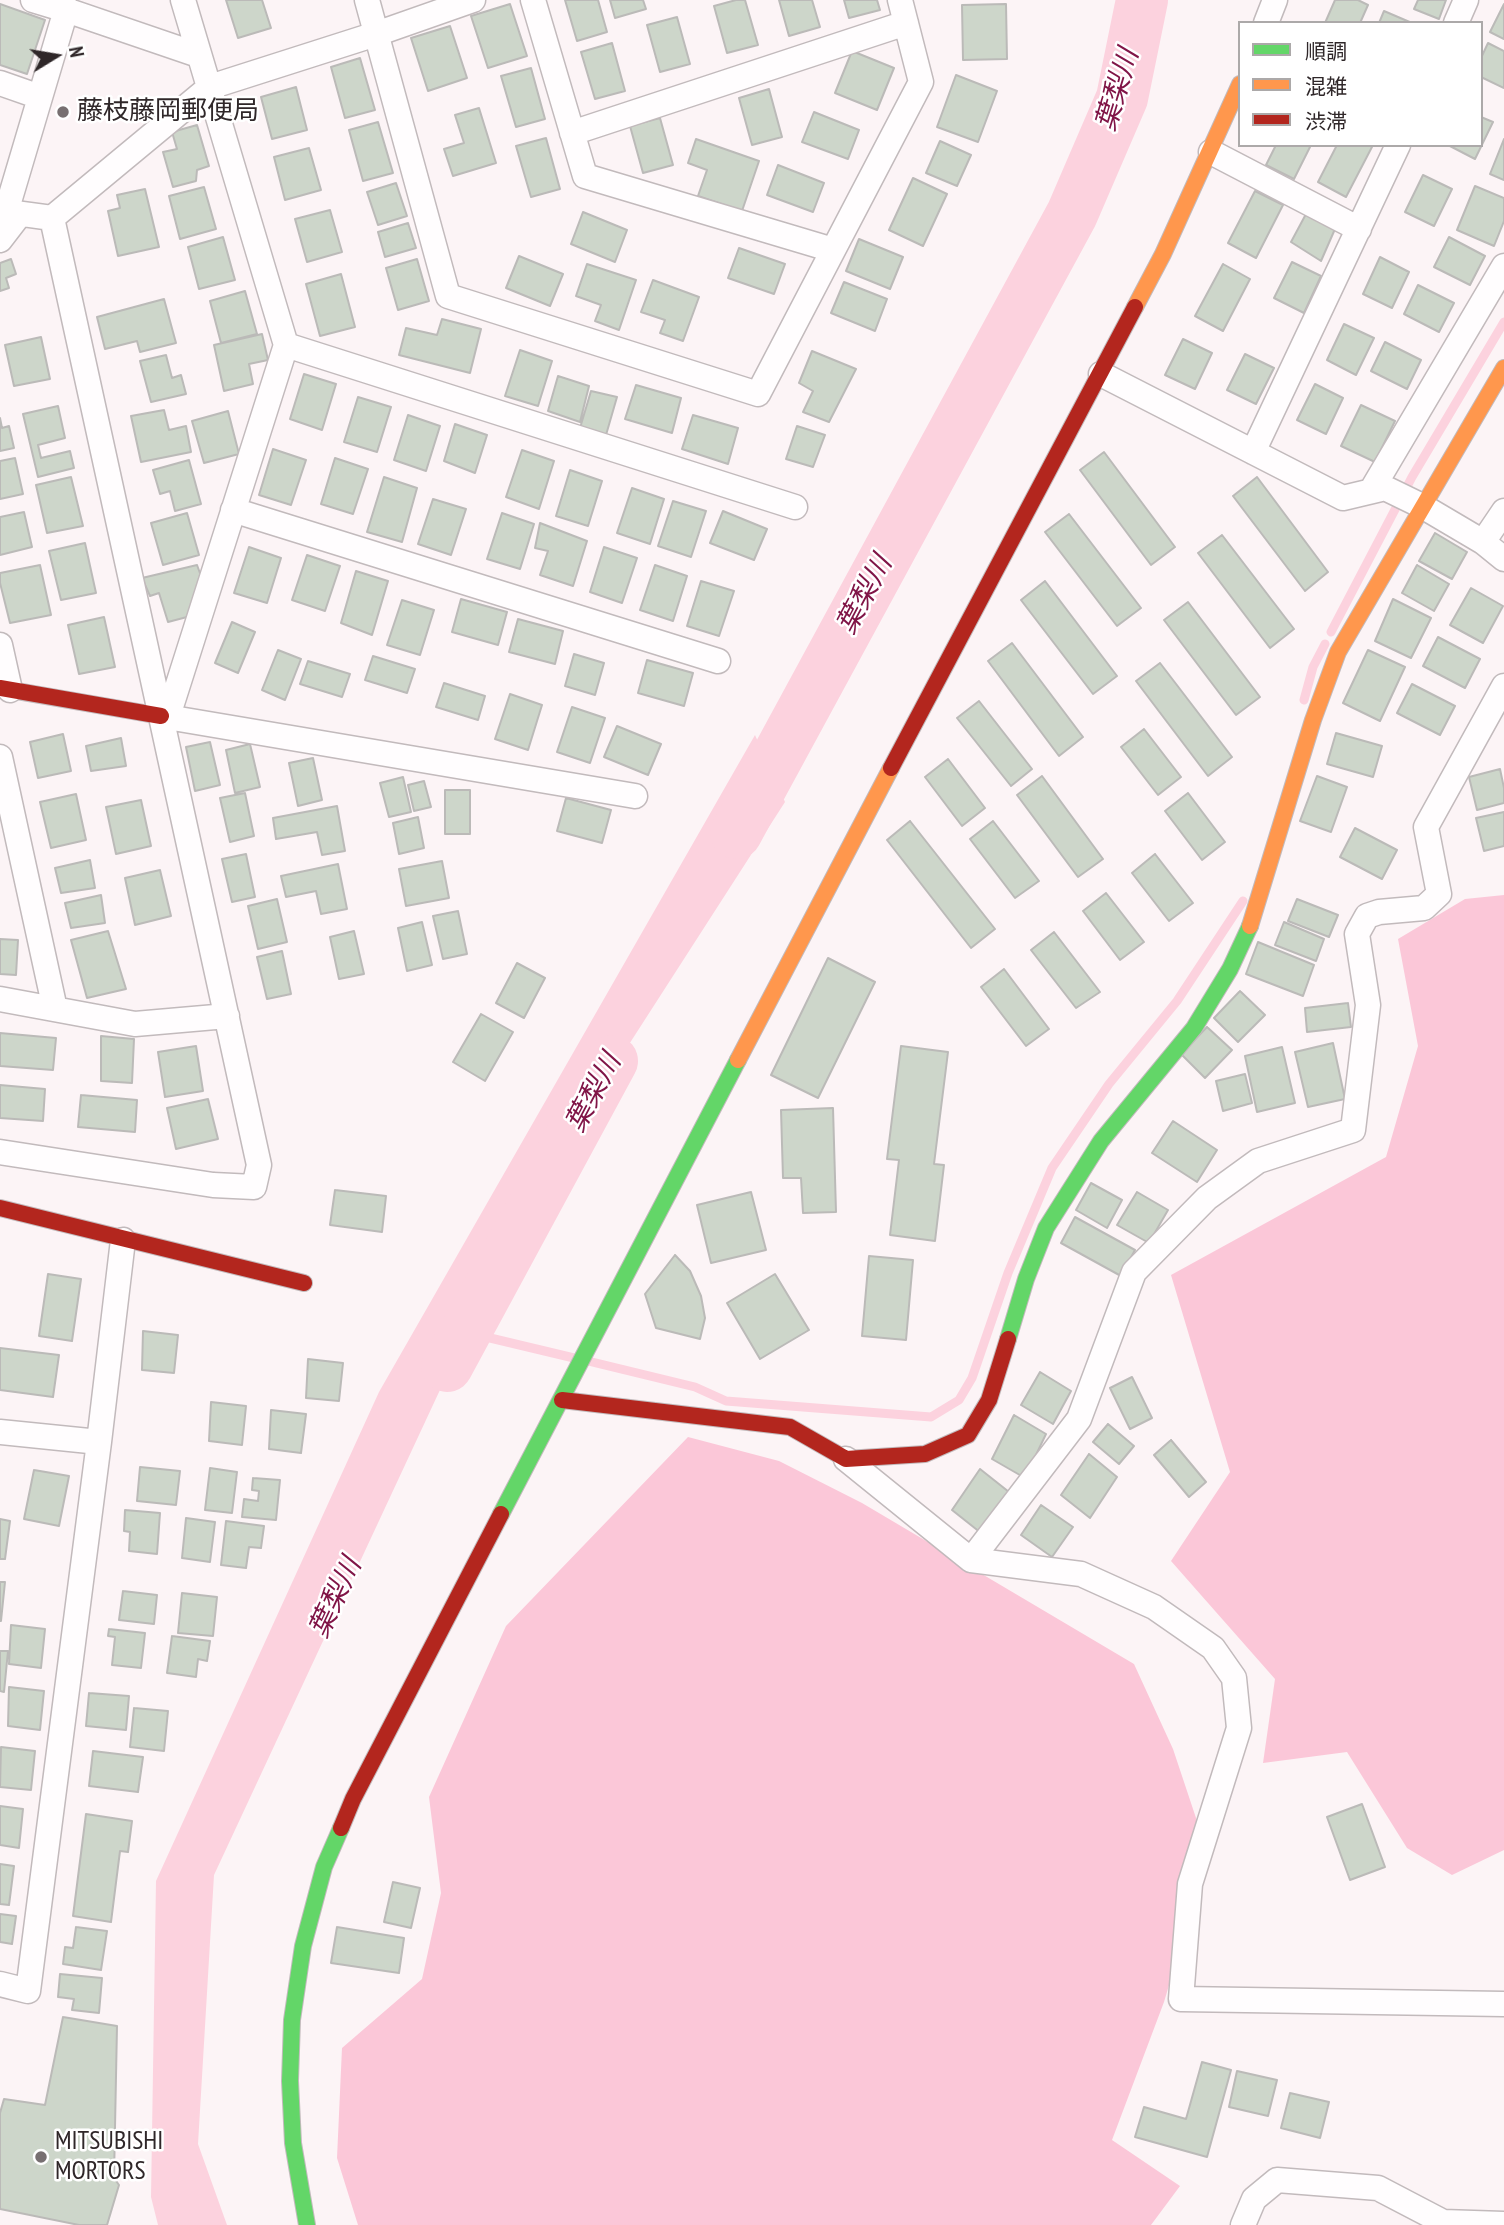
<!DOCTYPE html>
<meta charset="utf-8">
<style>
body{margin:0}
#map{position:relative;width:1504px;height:2225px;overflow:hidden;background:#fcf4f6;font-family:"PT Sans Narrow","Noto Sans JP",sans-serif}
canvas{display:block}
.legend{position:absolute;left:1238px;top:21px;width:245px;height:126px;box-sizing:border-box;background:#fff;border:2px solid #aca9a9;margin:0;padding:9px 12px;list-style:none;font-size:21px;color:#2f2729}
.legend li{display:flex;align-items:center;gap:14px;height:35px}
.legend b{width:35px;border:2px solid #aca9a9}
.north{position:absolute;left:21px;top:21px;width:70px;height:70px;-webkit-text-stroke:5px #fff;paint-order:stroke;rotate:79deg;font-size:19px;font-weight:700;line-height:28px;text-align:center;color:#2f2729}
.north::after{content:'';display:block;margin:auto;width:24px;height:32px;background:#2f2729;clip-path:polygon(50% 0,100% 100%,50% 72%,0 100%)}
</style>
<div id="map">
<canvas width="1504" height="2225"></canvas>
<ul class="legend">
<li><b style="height:9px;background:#63d668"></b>順調</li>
<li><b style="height:9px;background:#ff974d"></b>混雑</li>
<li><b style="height:9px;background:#b3261e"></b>渋滞</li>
</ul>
<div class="north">N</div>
</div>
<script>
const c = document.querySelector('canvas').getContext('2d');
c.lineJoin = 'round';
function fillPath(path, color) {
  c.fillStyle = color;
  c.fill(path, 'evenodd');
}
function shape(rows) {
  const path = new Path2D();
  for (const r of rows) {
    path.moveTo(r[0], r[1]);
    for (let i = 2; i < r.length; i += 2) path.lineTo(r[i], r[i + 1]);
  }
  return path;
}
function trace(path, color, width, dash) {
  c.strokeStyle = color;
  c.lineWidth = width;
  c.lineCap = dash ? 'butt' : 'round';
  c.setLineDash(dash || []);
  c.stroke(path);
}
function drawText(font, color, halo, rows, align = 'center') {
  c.font = font + ' "PT Sans Narrow","Noto Sans JP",sans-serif';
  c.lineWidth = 5;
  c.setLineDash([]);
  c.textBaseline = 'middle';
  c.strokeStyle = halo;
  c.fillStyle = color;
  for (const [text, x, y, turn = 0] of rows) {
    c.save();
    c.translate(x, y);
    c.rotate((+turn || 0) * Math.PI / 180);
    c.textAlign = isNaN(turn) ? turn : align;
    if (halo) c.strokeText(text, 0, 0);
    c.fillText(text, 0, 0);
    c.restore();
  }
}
const green = shape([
 [1504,895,1504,1850,1452,1875,1407,1848,1347,1752,1263,1763,1275,1679,1171,1561,1230,1472,1171,1275,1386,1157,1418,1046,1398,939,1465,899],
 [688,1437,779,1461,862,1503,1134,1664,1173,1749,1208,1854,1164,2002,1112,2140,1180,2186,1151,2225,358,2225,337,2158,342,2048,422,1979,441,1893,429,1797,506,1626]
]);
const water = shape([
 [755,735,785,802,579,1122,480,1304,214,1875,198,2144,227,2225,158,2225,151,2197,156,1881,379,1392]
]);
const stream = shape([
 [1331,632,1412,477,1504,322],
 [1304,700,1313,667,1325,644],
 [465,1332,574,1358],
 [588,1361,695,1387,726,1401,931,1417,959,1400,972,1378,1008,1273,1052,1168,1109,1084,1177,1001,1243,901]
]);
const river = shape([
 [736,833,1072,214,1122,98,1142,0],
 [447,1366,612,1061]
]);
const building = shape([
 [226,0,262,0,271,28,238,38,226,0],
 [565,0,598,0,607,32,577,41,565,0],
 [610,0,643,0,646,9,615,18,610,0],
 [736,0,745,0,758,45,727,53,714,6,736,0],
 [779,0,812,0,820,27,789,36,779,0],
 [844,0,877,0,880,10,849,18,844,0],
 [1335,0,1358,0,1368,5,1360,23,1325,23,1335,0],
 [1418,0,1446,0,1439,19,1414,9,1418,0],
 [0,4,45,20,27,74,0,65,0,4],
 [510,4,527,56,488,68,471,16,510,4],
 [1006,4,1007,59,963,60,962,5,1006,4],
 [1504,4,1504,39,1490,32,1504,4],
 [1384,11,1412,23,1379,23,1384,11],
 [677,17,690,64,660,72,647,25,677,17],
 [450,26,467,78,428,91,411,38,450,26],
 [612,43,625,91,595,99,581,52,612,43],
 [1488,43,1504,51,1504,88,1481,77,1481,58,1488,43],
 [852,51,894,68,877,110,835,93,852,51],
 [360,58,375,110,345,118,331,67,360,58],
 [531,68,545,119,516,127,501,76,531,68],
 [956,75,997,91,978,142,937,127,956,75],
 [296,87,307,130,272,139,261,97,296,87],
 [769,89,782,137,752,145,739,98,769,89],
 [479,108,496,163,453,176,444,149,464,143,455,115,479,108],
 [814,112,859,130,848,159,802,142,814,112],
 [1481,117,1493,122,1475,159,1448,145,1481,145,1481,117],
 [660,118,673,165,643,173,630,126,660,118],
 [378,122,393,173,363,181,349,130,378,122],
 [197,125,209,166,197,170,196,181,173,187,163,152,177,149,172,132,197,125],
 [546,138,560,189,531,197,516,146,546,138],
 [696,139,759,161,742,211,698,196,707,170,688,163,696,139],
 [1504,139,1504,180,1490,174,1504,139],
 [940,141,971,155,957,186,926,173,940,141],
 [1276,145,1311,145,1294,179,1266,165,1276,145],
 [1337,145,1373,145,1346,197,1318,182,1337,145],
 [309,148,321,190,285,200,274,157,309,148],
 [778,165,824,183,813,212,767,195,778,165],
 [1423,175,1452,189,1434,226,1405,212,1423,175],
 [913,178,947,194,923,246,889,230,913,178],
 [396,183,407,216,378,225,367,192,396,183],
 [1475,186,1504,198,1504,221,1494,246,1457,230,1475,186],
 [204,187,216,229,180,239,169,196,204,187],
 [145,189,159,247,118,256,108,211,120,208,117,195,145,189],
 [1255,191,1283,205,1256,258,1228,243,1255,191],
 [330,210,342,252,307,262,295,219,330,210],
 [583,212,627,230,615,262,571,244,583,212],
 [1306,214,1335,229,1321,261,1291,242,1306,214],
 [408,223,416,248,385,257,378,232,408,223],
 [223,237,235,280,199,289,188,247,223,237],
 [1449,237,1485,256,1470,285,1434,267,1449,237],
 [859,239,903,257,890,289,846,271,859,239],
 [739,248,785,264,774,294,728,278,739,248],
 [519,256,563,274,550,306,506,288,519,256],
 [1380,257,1409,272,1392,308,1363,294,1380,257],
 [11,259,16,274,6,278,9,288,0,291,0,263,11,259],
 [417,259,429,301,398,310,386,268,417,259],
 [1292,262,1321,276,1304,313,1274,298,1292,262],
 [587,264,636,280,619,330,595,321,601,305,576,296,587,264],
 [1223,264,1250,279,1223,331,1195,316,1223,264],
 [341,274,355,327,320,336,306,284,341,274],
 [653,280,699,297,683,341,660,333,665,320,641,312,653,280],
 [844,282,887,299,875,331,831,313,844,282],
 [1418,285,1454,303,1439,332,1404,314,1418,285],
 [245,291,257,334,221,343,210,301,245,291],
 [164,299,176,343,140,352,137,341,105,349,97,317,164,299],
 [442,319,481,329,470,373,399,355,406,328,437,335,442,319],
 [1344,324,1374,338,1356,375,1327,360,1344,324],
 [262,334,268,360,249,364,253,384,224,391,214,345,262,334],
 [41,337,50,379,14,386,5,345,41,337],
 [1183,339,1212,353,1195,389,1165,375,1183,339],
 [1385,342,1421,360,1407,389,1371,371,1385,342],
 [520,350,552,361,538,406,505,396,520,350],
 [812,351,856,369,829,422,803,412,813,391,799,383,812,351],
 [1245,354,1274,368,1256,404,1227,390,1245,354],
 [166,355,172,378,181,375,186,394,151,402,140,361,166,355],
 [304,374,336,384,322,430,290,419,304,374],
 [558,376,589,386,580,422,548,411,558,376],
 [1315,384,1343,398,1326,434,1297,420,1315,384],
 [636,385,681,398,672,433,625,419,636,385],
 [591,391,617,397,606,435,580,428,591,391],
 [358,397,391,407,377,452,344,442,358,397],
 [1361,405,1395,421,1375,462,1341,446,1361,405],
 [58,406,65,438,38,445,41,458,70,451,74,468,38,477,23,414,58,406],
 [164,410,169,430,186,426,191,452,141,462,131,416,164,410],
 [228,411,239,454,204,463,192,421,228,411],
 [408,415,440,426,426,471,394,460,408,415],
 [693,415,738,428,728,464,682,449,693,415],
 [0,418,2,428,9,426,14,448,0,451,0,418],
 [455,424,487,435,475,473,444,461,455,424],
 [797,426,825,435,813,467,786,459,797,426],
 [273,449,306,460,291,505,259,495,273,449],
 [522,450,554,461,539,509,506,497,522,450],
 [1104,452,1175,547,1151,565,1080,470,1104,452],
 [15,458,23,494,0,499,0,461,15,458],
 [335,458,368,469,353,514,321,504,335,458],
 [189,460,201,504,175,511,170,491,160,494,153,470,189,460],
 [570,470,602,481,588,526,556,516,570,470],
 [71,477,83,526,47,533,36,485,71,477],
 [384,477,417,488,402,542,367,532,384,477],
 [1257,477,1328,572,1305,591,1233,496,1257,477],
 [632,488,664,499,650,544,617,533,632,488],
 [433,499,466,509,451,555,418,544,433,499],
 [673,501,706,511,691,557,658,546,673,501],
 [723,511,767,529,754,560,710,543,723,511],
 [24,512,32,547,0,555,0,517,24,512],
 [187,513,199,555,163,565,151,523,187,513],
 [502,513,534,524,520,569,487,559,502,513],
 [1069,514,1141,608,1117,626,1045,532,1069,514],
 [540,523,587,541,573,586,540,575,548,551,535,548,540,523],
 [1435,533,1467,552,1452,579,1419,561,1435,533],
 [1222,535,1294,629,1270,648,1198,553,1222,535],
 [85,543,96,593,61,600,49,551,85,543],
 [249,547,281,558,267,603,234,593,249,547],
 [604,547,637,558,622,603,590,592,604,547],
 [307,555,340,566,325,611,292,600,307,555],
 [40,565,51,615,10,623,0,583,0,573,40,565],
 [197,565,201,576,187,617,168,622,159,593,150,596,142,578,197,565],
 [655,565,687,576,673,621,640,610,655,565],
 [1417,565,1449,584,1434,611,1402,593,1417,565],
 [356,571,388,581,372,635,341,623,356,571],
 [701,581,734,591,719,636,687,626,701,581],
 [1045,581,1117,676,1093,694,1021,600,1045,581],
 [1471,588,1503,606,1483,643,1450,625,1471,588],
 [461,599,507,612,498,645,452,632,461,599],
 [1393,599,1431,618,1411,658,1375,641,1393,599],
 [402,600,434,610,420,655,387,645,402,600],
 [1188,602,1260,697,1236,715,1164,620,1188,602],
 [104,617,115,667,79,674,68,625,104,617],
 [518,619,563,631,555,664,509,652,518,619],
 [232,622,255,632,238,673,215,663,232,622],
 [1438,637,1480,659,1465,688,1423,666,1438,637],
 [1012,643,1083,737,1059,756,988,661,1012,643],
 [278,650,301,659,285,700,262,690,278,650],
 [1368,650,1405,667,1380,721,1343,703,1368,650],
 [574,654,604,663,595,695,565,686,574,654],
 [373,656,415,669,407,693,365,680,373,656],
 [647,660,693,673,684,706,638,693,647,660],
 [308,661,350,674,342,697,300,684,308,661],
 [1160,663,1232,757,1208,776,1136,681,1160,663],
 [444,683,485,696,478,720,436,707,444,683],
 [1412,684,1455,706,1440,735,1397,713,1412,684],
 [510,694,542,705,528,750,495,739,510,694],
 [979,701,1032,769,1011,786,957,718,979,701],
 [572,707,605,718,590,763,557,752,572,707],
 [617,726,661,744,648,775,604,757,617,726],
 [1144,729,1181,777,1158,795,1121,747,1144,729],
 [1336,733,1382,746,1373,777,1327,764,1336,733],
 [63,734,71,771,38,778,30,742,63,734],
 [121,738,126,766,91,771,86,746,121,738],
 [210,742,220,785,195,791,186,747,210,742],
 [250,744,260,787,235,793,226,750,250,744],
 [313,758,322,800,298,806,289,763,313,758],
 [948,759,985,808,962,826,925,777,948,759],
 [1500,769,1504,788,1504,803,1477,810,1469,777,1500,769],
 [1042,776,1103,859,1078,877,1017,795,1042,776],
 [1317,776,1347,787,1331,832,1300,821,1317,776],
 [403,777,411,812,389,817,380,783,403,777],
 [424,781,431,807,414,811,408,785,424,781],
 [445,790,470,790,470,834,445,834,445,790],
 [245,793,254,836,230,842,220,798,245,793],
 [1188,793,1225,842,1202,860,1165,811,1188,793],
 [76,794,86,840,51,848,40,802,76,794],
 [566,798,611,810,602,843,557,831,566,798],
 [141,800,151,846,116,854,106,807,141,800],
 [337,806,345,851,322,855,317,832,276,839,273,818,337,806],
 [1504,812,1504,846,1484,851,1476,818,1504,812],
 [418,817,424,848,399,854,393,823,418,817],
 [910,821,995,929,971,948,887,840,910,821],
 [993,821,1039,881,1015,898,970,839,993,821],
 [1355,828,1397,850,1382,879,1340,857,1355,828],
 [246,854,255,897,232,902,222,859,246,854],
 [1155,854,1193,903,1169,921,1132,873,1155,854],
 [90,860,95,888,61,893,55,868,90,860],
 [442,861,449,898,406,906,399,869,442,861],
 [338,864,347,909,321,914,316,891,286,897,281,876,338,864],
 [160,870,171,916,135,925,125,878,160,870],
 [1106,893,1144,942,1120,960,1083,911,1106,893],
 [101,895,105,923,71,928,65,903,101,895],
 [277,899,287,942,258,949,248,906,277,899],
 [1297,899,1338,915,1329,937,1288,921,1297,899],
 [458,911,467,954,443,959,433,916,458,911],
 [422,922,432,965,407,971,398,928,422,922],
 [1284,922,1324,939,1316,961,1275,945,1284,922],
 [108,931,126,989,87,998,71,940,108,931],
 [354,931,364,974,339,979,330,937,354,931],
 [1054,932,1100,992,1076,1008,1031,950,1054,932],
 [0,939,18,940,16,975,0,974,0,939],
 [1258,942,1314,965,1303,996,1246,974,1258,942],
 [282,951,291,994,267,999,257,957,282,951],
 [828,958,875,982,818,1098,771,1075,828,958],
 [517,963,545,978,524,1018,496,1003,517,963],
 [1004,969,1049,1029,1026,1046,981,987,1004,969],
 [1240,991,1265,1015,1238,1042,1214,1018,1240,991],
 [1348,1003,1351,1027,1307,1032,1305,1008,1348,1003],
 [481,1014,513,1032,485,1081,453,1062,481,1014],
 [1207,1027,1232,1050,1205,1078,1181,1054,1207,1027],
 [0,1033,56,1038,53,1070,0,1066,0,1033],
 [101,1036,134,1039,132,1083,101,1081,101,1036],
 [1333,1043,1345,1099,1308,1107,1295,1052,1333,1043],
 [196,1046,203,1091,165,1097,158,1052,196,1046],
 [901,1046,948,1052,934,1164,944,1165,935,1241,890,1235,899,1160,887,1159,901,1046],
 [1282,1047,1295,1103,1257,1112,1245,1056,1282,1047],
 [1245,1074,1252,1103,1223,1111,1216,1081,1245,1074],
 [0,1085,45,1089,43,1121,0,1118,0,1085],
 [81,1095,137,1100,135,1132,78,1127,81,1095],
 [208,1099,218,1139,176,1149,167,1108,208,1099],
 [833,1108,836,1212,803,1213,801,1178,783,1178,781,1110,833,1108],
 [1173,1121,1217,1150,1197,1182,1152,1153,1173,1121],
 [1091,1183,1122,1200,1107,1228,1076,1210,1091,1183],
 [335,1190,386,1196,382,1232,330,1225,335,1190],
 [751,1192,766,1250,711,1263,697,1205,751,1192],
 [1137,1192,1168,1210,1149,1243,1117,1225,1137,1192],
 [1075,1217,1135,1250,1121,1276,1061,1243,1075,1217],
 [675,1255,690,1271,701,1296,705,1318,700,1339,656,1328,645,1294,675,1255],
 [869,1256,913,1260,906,1340,862,1336,869,1256],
 [48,1274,81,1279,72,1341,39,1336,48,1274],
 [775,1274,809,1330,760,1359,727,1303,775,1274],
 [143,1331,178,1335,174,1373,142,1370,143,1331],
 [0,1348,59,1355,53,1397,0,1390,0,1348],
 [308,1359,343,1363,339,1401,306,1398,308,1359],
 [1040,1372,1071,1391,1053,1424,1021,1405,1040,1372],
 [1132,1377,1152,1418,1130,1429,1110,1388,1132,1377],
 [211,1402,246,1406,242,1445,209,1441,211,1402],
 [271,1410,306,1414,301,1453,269,1449,271,1410],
 [1014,1415,1046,1434,1025,1478,992,1459,1014,1415],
 [1108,1424,1134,1446,1119,1464,1093,1442,1108,1424],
 [1171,1440,1206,1482,1189,1497,1154,1455,1171,1440],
 [1089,1454,1117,1477,1090,1518,1061,1495,1089,1454],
 [140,1467,180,1471,176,1505,137,1501,140,1467],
 [210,1468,237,1472,232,1513,205,1510,210,1468],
 [980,1469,1009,1492,981,1533,952,1510,980,1469],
 [34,1470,69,1476,59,1526,24,1519,34,1470],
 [253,1478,280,1480,276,1520,242,1517,244,1499,258,1501,259,1491,252,1490,253,1478],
 [1041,1505,1073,1527,1052,1557,1021,1535,1041,1505],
 [125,1510,160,1513,157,1554,129,1551,130,1532,124,1531,125,1510],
 [186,1518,215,1522,210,1562,182,1558,186,1518],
 [0,1519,10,1521,5,1559,0,1559,0,1519],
 [226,1521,264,1526,261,1548,249,1547,246,1568,221,1565,226,1521],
 [0,1582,5,1582,1,1621,0,1621,0,1582],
 [123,1591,157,1595,154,1624,119,1620,123,1591],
 [182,1593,217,1597,213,1636,178,1633,182,1593],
 [11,1625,45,1629,41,1668,9,1664,11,1625],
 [109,1629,145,1633,141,1668,112,1665,115,1637,108,1636,109,1629],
 [172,1636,210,1641,207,1661,198,1659,196,1677,167,1673,172,1636],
 [0,1651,8,1651,4,1692,0,1691,0,1651],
 [9,1687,44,1691,40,1730,8,1726,9,1687],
 [89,1693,129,1696,126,1730,86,1726,89,1693],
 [134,1708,168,1711,164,1751,130,1747,134,1708],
 [1,1747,35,1751,31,1790,0,1787,1,1747],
 [93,1751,143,1757,138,1792,89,1786,93,1751],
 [1362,1804,1385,1867,1350,1880,1327,1817,1362,1804],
 [0,1806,23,1809,19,1848,0,1845,0,1806],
 [86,1814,132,1821,128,1852,120,1851,111,1922,73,1916,86,1814],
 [0,1864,14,1866,9,1905,0,1904,0,1864],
 [393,1882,420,1888,411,1928,384,1922,393,1882],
 [0,1914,16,1916,12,1944,0,1942,0,1914],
 [76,1927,107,1931,101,1970,63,1964,65,1947,73,1948,76,1927],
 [337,1927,404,1938,399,1973,331,1963,337,1927],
 [60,1974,102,1978,99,2013,72,2010,74,1999,58,1997,60,1974],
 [63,2017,117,2026,114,2178,119,2185,107,2225,79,2225,0,2209,0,2113,4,2099,45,2105,63,2017],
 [1202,2062,1231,2070,1207,2157,1135,2137,1144,2107,1186,2119,1202,2062],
 [1237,2071,1277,2080,1268,2116,1229,2107,1237,2071],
 [1290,2093,1329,2102,1320,2138,1281,2128,1290,2093]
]);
const street = shape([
 [63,0,66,10,198,55],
 [367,0,448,296,758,394,921,82,900,0],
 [533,0,585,176,833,250],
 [1266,23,1275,0],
 [1456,23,1466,0],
 [0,83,40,97],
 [572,133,906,23],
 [1211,152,1359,229],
 [0,211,52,218,259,1165,254,1187,213,1185,0,1152],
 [6,212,66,10,33,0],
 [52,218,210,87,376,34,473,0],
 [0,240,20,214],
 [286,345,795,507],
 [1101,374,1343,498,1385,488,1422,506,1483,542,1504,559],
 [1253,452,1398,145],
 [1371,491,1504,266],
 [233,510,718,661],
 [1483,542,1504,511],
 [0,645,10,690],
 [161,716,635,796],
 [168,716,286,345,183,0],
 [0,757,55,1009],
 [0,999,135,1024,227,1016],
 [0,1432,99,1442],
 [846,1459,971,1560,1081,1574,1154,1607,1213,1648,1234,1678,1239,1728,1190,1884,1181,1999,1504,2004],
 [971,1560,1079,1419,1134,1272,1207,1198,1258,1161,1353,1130,1368,1005,1357,934,1367,916,1379,912,1424,908,1439,894,1426,827,1504,686],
 [0,1984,28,1991,99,1442,123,1240],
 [1243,2225,1254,2199,1277,2180,1378,2188,1443,2222,1504,2224]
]);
const fast = shape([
 [1008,1339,1026,1279,1046,1228,1101,1141,1194,1028,1230,969,1250,926],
 [501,1514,738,1060],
 [307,2225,293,2143,290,2081,292,2020,303,1946,324,1867,341,1828]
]);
const slow = shape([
 [1135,307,1163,254,1240,84],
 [1250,926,1313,720,1338,652,1504,368],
 [738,1060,891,768]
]);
const jam = shape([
 [0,688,161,716],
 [891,768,1135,307],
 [0,1208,304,1283],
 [562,1400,790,1427,846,1459,925,1454,968,1435,989,1400,1008,1339],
 [341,1828,353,1799,501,1514]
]);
const markers = [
 [63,112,7,"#776f71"],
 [41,2157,7,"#776f71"]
];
const poiNames = [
 ["藤枝藤岡郵便局",77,112],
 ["MITSUBISHI",55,2142],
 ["MORTORS",55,2172]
];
const waterNames = [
 ["葉梨川",1118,90,-73],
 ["葉梨川",865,595,-62],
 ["葉梨川",594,1093,-62],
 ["葉梨川",336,1598,-65]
];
fillPath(green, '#fbc7d8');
fillPath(water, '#fcd2de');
trace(stream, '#fcd2de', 9);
trace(river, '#fcd2de', 52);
fillPath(building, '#cdd6ca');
trace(building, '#bbbab8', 2);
trace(street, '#c2babc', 27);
trace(fast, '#c2babc', 18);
trace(slow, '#c2babc', 18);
trace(jam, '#c2babc', 18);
trace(street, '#fffdfe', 24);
trace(fast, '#63d668', 16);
trace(slow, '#ff974d', 16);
trace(jam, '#b3261e', 16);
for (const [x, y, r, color] of markers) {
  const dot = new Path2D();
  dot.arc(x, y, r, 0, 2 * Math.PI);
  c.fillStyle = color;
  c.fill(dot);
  trace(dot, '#fff', 2.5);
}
drawText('26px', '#2f2729', '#fff', poiNames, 'left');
drawText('italic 28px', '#801547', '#fff', waterNames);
</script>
